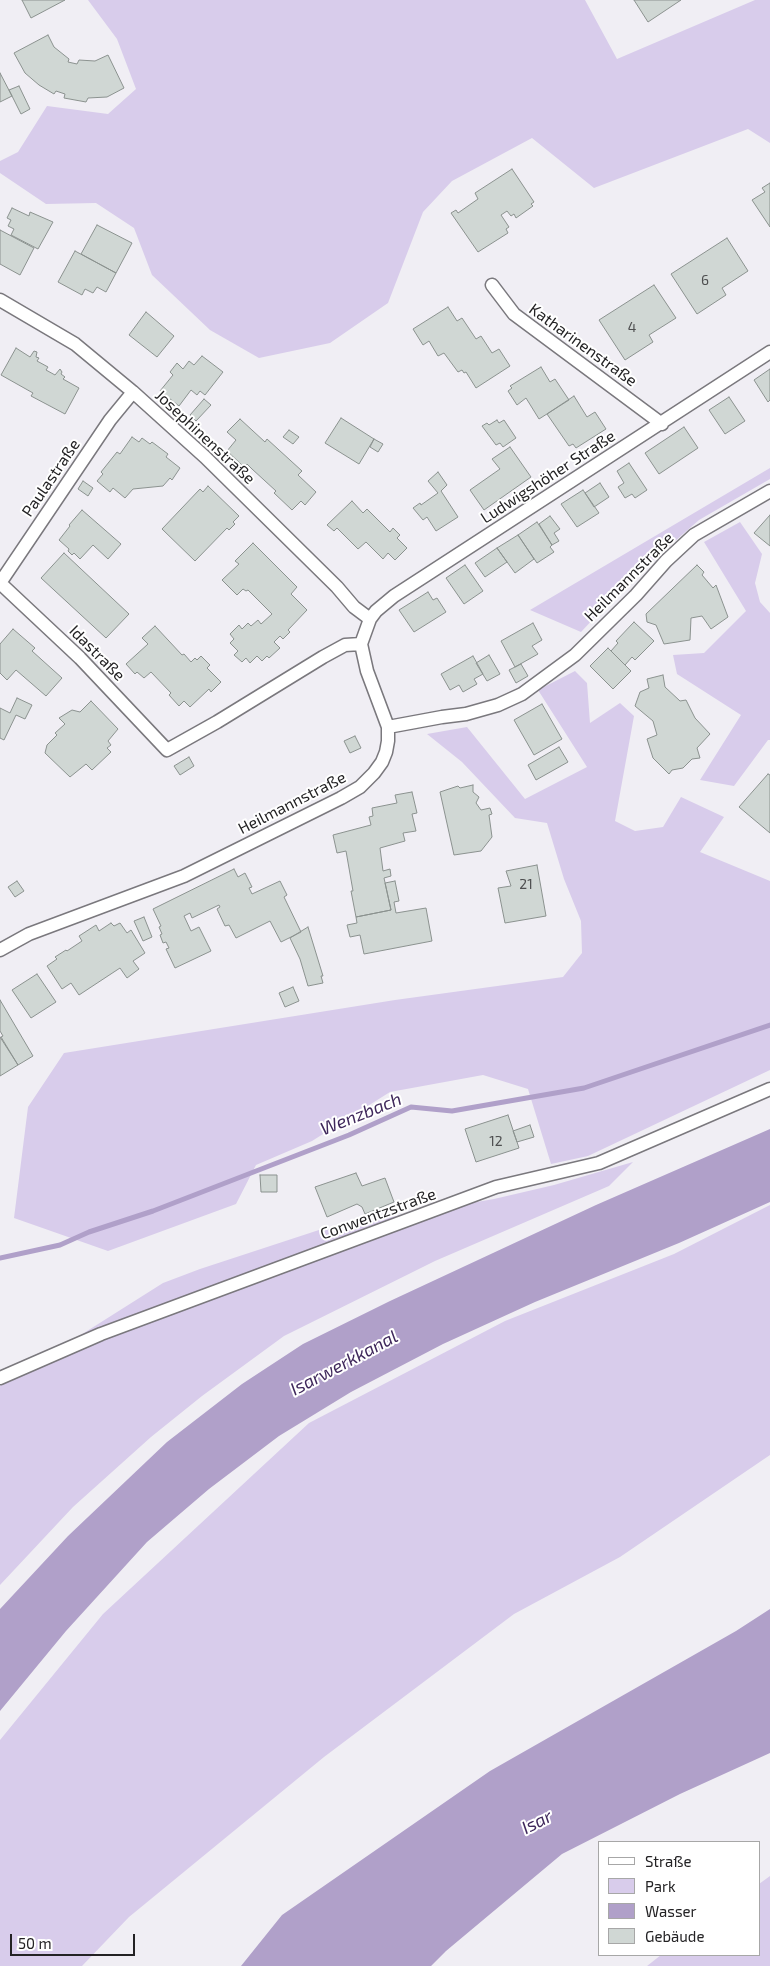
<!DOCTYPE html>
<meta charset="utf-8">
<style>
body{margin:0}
#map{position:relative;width:770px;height:1966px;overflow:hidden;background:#f0eef4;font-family:"Exo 2",sans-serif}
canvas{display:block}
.legend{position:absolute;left:598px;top:1841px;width:162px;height:115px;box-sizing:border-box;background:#fff;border:1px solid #a7a7a7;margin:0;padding:6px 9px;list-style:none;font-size:15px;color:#232224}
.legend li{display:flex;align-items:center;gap:10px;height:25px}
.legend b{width:25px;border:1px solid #a7a7a7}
.scale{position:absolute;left:10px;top:1934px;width:125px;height:22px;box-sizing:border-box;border:2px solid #232224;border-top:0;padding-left:6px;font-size:15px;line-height:18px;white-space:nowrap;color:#232224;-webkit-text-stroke:4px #fff;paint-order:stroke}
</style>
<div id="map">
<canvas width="770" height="1966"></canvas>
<ul class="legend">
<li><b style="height:6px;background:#fff"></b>Straße</li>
<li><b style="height:14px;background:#d8cceb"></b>Park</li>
<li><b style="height:14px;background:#b0a0c9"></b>Wasser</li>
<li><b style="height:14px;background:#d0d7d4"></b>Gebäude</li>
</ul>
<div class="scale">50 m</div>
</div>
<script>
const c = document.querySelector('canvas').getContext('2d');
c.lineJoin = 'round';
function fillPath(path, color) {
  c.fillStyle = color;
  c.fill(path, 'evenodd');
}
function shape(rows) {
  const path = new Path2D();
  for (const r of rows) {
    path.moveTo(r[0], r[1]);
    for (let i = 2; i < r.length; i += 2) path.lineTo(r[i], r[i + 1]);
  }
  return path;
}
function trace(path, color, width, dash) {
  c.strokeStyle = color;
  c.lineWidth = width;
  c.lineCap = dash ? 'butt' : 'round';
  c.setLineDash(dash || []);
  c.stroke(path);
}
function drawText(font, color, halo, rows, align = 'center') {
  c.font = font + ' "Exo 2",sans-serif';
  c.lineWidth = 4;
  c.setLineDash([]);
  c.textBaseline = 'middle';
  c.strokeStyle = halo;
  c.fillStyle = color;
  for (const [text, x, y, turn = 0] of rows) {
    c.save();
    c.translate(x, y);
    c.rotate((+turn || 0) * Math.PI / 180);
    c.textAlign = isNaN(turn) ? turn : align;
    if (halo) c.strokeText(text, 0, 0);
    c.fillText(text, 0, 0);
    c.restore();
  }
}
const green = shape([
 [88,0,585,0,617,59,755,0,770,0,770,143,748,129,594,188,532,138,452,181,423,212,388,303,330,343,259,358,210,330,152,275,134,228,96,203,46,204,0,173,0,161,18,152,47,106,108,114,136,89,117,39],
 [770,468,770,479,699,520,626,584,581,632,530,610],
 [740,522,762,554,755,583,760,602,770,613,770,740,768,740,734,786,700,780,741,715,677,674,673,655,704,653,746,611,704,542],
 [575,671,587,683,590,723,620,703,634,716,615,821,635,831,663,827,681,797,724,817,700,852,770,881,770,1070,588,1156,551,1164,528,1089,483,1075,390,1092,312,1141,256,1165,236,1204,108,1251,14,1218,28,1107,64,1053,395,1000,563,977,582,953,581,921,564,879,547,823,515,818,462,762,427,734,467,727,525,799,587,767,538,690],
 [633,1162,609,1186,435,1261,284,1336,202,1396,151,1437,73,1507,0,1585,0,1386,163,1283,200,1269,322,1229,494,1199,554,1185],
 [770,1205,770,1455,620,1557,514,1614,324,1757,129,1917,82,1966,0,1966,0,1740,103,1614,309,1423,505,1321,674,1254],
 [770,1876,770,1966,647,1966,661,1955,759,1955,759,1884]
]);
const water = shape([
 [770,1129,770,1202,679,1243,535,1302,443,1344,351,1392,279,1436,209,1489,147,1542,66,1631,0,1711,0,1609,68,1536,167,1442,242,1384,303,1344,390,1301,596,1205],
 [770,1609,770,1753,680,1794,562,1854,446,1951,431,1966,241,1966,282,1915,490,1771,736,1631]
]);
const stream = shape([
 [0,1258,60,1245,89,1232,153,1211,349,1135,411,1107,452,1111,584,1088,770,1025]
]);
const building = shape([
 [22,0,65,0,31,18,22,0],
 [634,0,681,0,648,22,634,0],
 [48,35,54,47,69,59,68,62,77,64,79,60,95,61,108,55,124,88,107,97,88,98,86,102,64,98,65,94,56,91,54,94,39,85,25,73,14,53,48,35],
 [0,73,12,96,0,102,0,73],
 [19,86,30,109,21,114,9,90,19,86],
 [512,169,534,202,531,204,533,206,516,218,514,214,511,216,507,211,501,215,509,227,506,229,508,233,478,252,451,213,456,210,458,213,478,199,475,193,512,169],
 [770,183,770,227,752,200,765,192,762,188,770,183],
 [12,208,29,216,30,212,53,222,38,249,11,235,14,229,8,226,11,220,7,218,12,208],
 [97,225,132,243,116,273,81,254,97,225],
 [0,230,34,248,20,275,0,264,0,230],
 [727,238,748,271,722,288,726,295,697,314,671,274,727,238],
 [75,251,116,273,106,292,97,287,93,293,85,289,82,295,58,282,75,251],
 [654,285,676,318,649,335,653,342,625,360,599,320,654,285],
 [448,307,457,321,462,318,476,339,481,336,492,353,499,349,510,366,476,388,466,372,464,373,462,370,458,372,444,353,438,356,429,341,423,345,413,329,448,307],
 [146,312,174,336,157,357,129,335,146,312],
 [16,348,30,357,34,351,37,352,36,357,39,358,37,361,48,367,46,370,55,375,60,369,62,372,61,374,65,377,63,379,79,388,65,414,31,396,33,393,1,375,16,348],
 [202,356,223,372,205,395,200,391,197,395,191,390,179,406,160,391,173,375,170,372,177,363,183,369,189,361,194,365,202,356],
 [541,367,550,382,555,379,569,400,539,419,526,398,517,405,508,391,512,388,510,386,541,367],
 [770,369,770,400,768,402,754,380,770,369],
 [574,396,587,417,595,412,606,429,576,448,573,444,569,446,547,414,574,396],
 [729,397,745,421,725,434,709,410,729,397],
 [204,399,211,405,196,421,190,415,204,399],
 [341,418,374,439,359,464,325,443,341,418],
 [240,419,265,442,267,439,302,471,298,475,316,492,305,505,301,501,292,510,274,493,276,491,252,469,247,464,244,467,227,451,236,440,227,432,240,419],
 [497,420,499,423,504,420,516,438,503,447,500,443,496,445,482,426,487,423,489,425,497,420],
 [684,427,698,448,659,474,645,453,684,427],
 [289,430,299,437,293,444,283,437,289,430],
 [132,437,139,442,142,438,150,444,152,442,168,454,166,457,180,468,172,480,170,478,163,486,133,489,125,498,113,488,110,492,97,481,103,474,101,472,117,452,120,454,132,437],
 [374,439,383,444,378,452,370,447,374,439],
 [510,447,531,477,484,510,470,490,500,469,492,459,510,447],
 [629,463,647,490,635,498,632,494,625,498,618,487,624,483,617,471,629,463],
 [438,472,447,485,441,491,458,517,436,531,427,517,423,520,413,508,420,503,421,505,438,493,428,481,438,472],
 [83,481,93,488,88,496,78,489,83,481],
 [600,483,609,497,594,507,585,493,600,483],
 [208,486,239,516,233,522,235,524,229,530,227,528,195,561,162,529,200,489,203,492,208,486],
 [583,490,599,513,577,527,561,504,583,490],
 [352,501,363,513,367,509,390,532,393,528,400,535,397,538,407,548,395,560,388,553,383,559,366,542,358,549,337,528,334,531,327,525,352,501],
 [82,510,121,544,108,559,93,545,80,559,74,553,72,555,68,551,69,549,59,540,70,526,69,525,82,510],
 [770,515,770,546,754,533,770,515],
 [550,516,560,529,554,533,559,541,552,545,539,524,550,516],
 [537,522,552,545,550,547,554,552,537,563,518,535,537,522],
 [518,535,534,559,515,573,497,548,518,535],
 [253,543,297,587,291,594,307,610,288,630,290,632,283,639,280,636,274,642,280,648,269,658,267,656,262,661,257,656,250,663,246,658,242,662,234,655,238,651,230,643,234,639,230,634,239,625,242,629,248,623,251,626,258,620,261,624,272,614,248,590,246,591,243,589,237,595,222,580,239,564,235,561,253,543],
 [497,548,507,562,485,577,475,563,497,548],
 [64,553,129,614,106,638,41,578,64,553],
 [465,565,483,591,464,604,446,578,465,565],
 [697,565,704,572,702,575,713,588,716,585,728,617,711,629,702,616,691,618,690,640,664,644,656,625,647,622,646,614,697,565],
 [428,592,433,600,437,598,446,612,414,632,399,610,428,592],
 [634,622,654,641,635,660,632,657,625,665,611,651,618,643,616,641,634,622],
 [533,623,542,640,532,646,538,654,515,667,501,641,533,623],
 [155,626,182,655,184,654,191,662,195,658,197,660,201,656,210,665,207,668,221,682,211,692,209,689,190,707,184,701,179,706,169,695,171,693,151,672,144,678,137,672,135,674,126,664,148,644,142,638,155,626],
 [13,629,35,648,32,651,62,678,46,696,16,670,7,680,0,673,0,644,13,629],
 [608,648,631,671,613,689,590,666,608,648],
 [489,655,500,674,487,681,476,663,489,655],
 [473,656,483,674,474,679,477,684,463,692,459,685,450,690,441,674,473,656],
 [521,664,528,676,516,683,509,670,521,664],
 [663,675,665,687,680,701,686,700,695,718,710,734,697,748,700,758,692,759,683,768,672,770,669,774,653,758,647,739,657,735,653,721,635,706,640,692,649,688,647,679,663,675],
 [17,698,32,705,25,719,16,715,4,740,0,738,0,708,10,713,17,698],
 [91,701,118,729,108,741,111,745,107,748,111,752,92,770,86,764,70,777,45,753,47,745,57,735,55,733,65,724,59,718,72,710,80,712,91,701],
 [542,704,562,739,534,755,514,720,542,704],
 [355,736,361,748,350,753,344,741,355,736],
 [559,747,568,762,536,780,528,765,559,747],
 [189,757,194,766,180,775,174,766,189,757],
 [768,774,770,775,770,833,739,807,768,774],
 [473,785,473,792,479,797,476,803,481,810,490,808,492,814,489,815,492,837,481,851,454,855,440,792,458,786,460,788,473,785],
 [412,792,417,813,412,814,416,831,403,833,405,841,380,848,383,871,390,869,391,876,384,878,391,910,356,917,351,891,353,891,346,851,337,853,333,835,371,825,369,817,373,816,372,808,397,803,395,795,412,792],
 [537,865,546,916,505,923,498,888,511,886,506,871,537,865],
 [234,869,238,877,245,873,252,887,249,888,252,894,280,881,287,895,284,897,301,932,281,942,270,921,236,938,229,925,225,926,217,909,220,907,219,905,192,918,190,913,184,916,191,931,199,927,211,951,175,968,166,949,169,948,166,942,163,943,160,935,162,934,159,927,161,926,153,909,234,869],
 [17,881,24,891,15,897,8,887,17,881],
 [395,881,399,901,394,902,396,913,426,908,432,941,364,954,360,935,350,937,347,925,357,923,356,917,391,910,385,883,395,881],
 [144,917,152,937,143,941,134,921,144,917],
 [111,923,114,926,120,923,127,933,131,930,145,953,133,961,139,969,127,978,120,968,79,995,71,983,62,989,47,966,57,959,55,957,66,950,67,951,82,941,79,936,96,925,99,931,111,923],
 [308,927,323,976,321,976,323,983,308,986,300,959,290,938,308,927],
 [37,974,56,1002,31,1018,12,990,37,974],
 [293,987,299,1001,285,1007,279,993,293,987],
 [0,1000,33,1056,18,1065,1,1037,3,1036,0,1031,0,1000],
 [0,1037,18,1065,0,1076,0,1037],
 [508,1115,519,1148,476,1162,465,1129,508,1115],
 [530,1125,534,1137,517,1142,513,1131,530,1125],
 [356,1173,362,1186,385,1178,394,1202,365,1214,362,1207,357,1204,327,1217,315,1187,356,1173],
 [260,1175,277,1175,277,1192,261,1192,260,1175]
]);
const street = shape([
 [492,285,514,314,662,424],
 [0,300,75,344,133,392,205,457,337,587,354,607,370,619],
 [0,583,80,658,167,750,217,722,323,657,345,645,361,644],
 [0,583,110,420,133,392],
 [388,727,442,717,466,714,498,705,522,694,575,655,636,595,666,561,694,535,770,491],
 [0,950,29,934,184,876,341,798,360,787,374,773,382,762,386,752,388,741,388,727,367,671,361,644,370,619,376,611,394,596,770,352],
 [0,1378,101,1334,496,1187,599,1163,770,1089]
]);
const numberNames = [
 ["6",705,280],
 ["4",632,327],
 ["21",526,884],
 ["12",496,1141]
];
const streetNames = [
 ["Katharinenstraße",583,345,36],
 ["Josephinenstraße",205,437,43],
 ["Ludwigshöher Straße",548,477,-33],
 ["Paulastraße",51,478,-56],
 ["Heilmannstraße",629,577,-45],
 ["Idastraße",97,653,45],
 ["Heilmannstraße",292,803,-27],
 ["Conwentzstraße",378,1214,-20]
];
const waterNames = [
 ["Wenzbach",361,1114,-22],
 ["Isarwerkkanal",344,1363,-28],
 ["Isar",537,1822,-27]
];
fillPath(green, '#d8cceb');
fillPath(water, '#b0a0c9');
trace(stream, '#b0a0c9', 5);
fillPath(building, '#d0d7d4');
trace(building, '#8b928f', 1);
trace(street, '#7a787d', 15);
trace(street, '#fff', 12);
drawText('14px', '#4e4f50', null, numberNames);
drawText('16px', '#232224', '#fff', streetNames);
drawText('italic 18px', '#3f285b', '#fff', waterNames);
</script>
